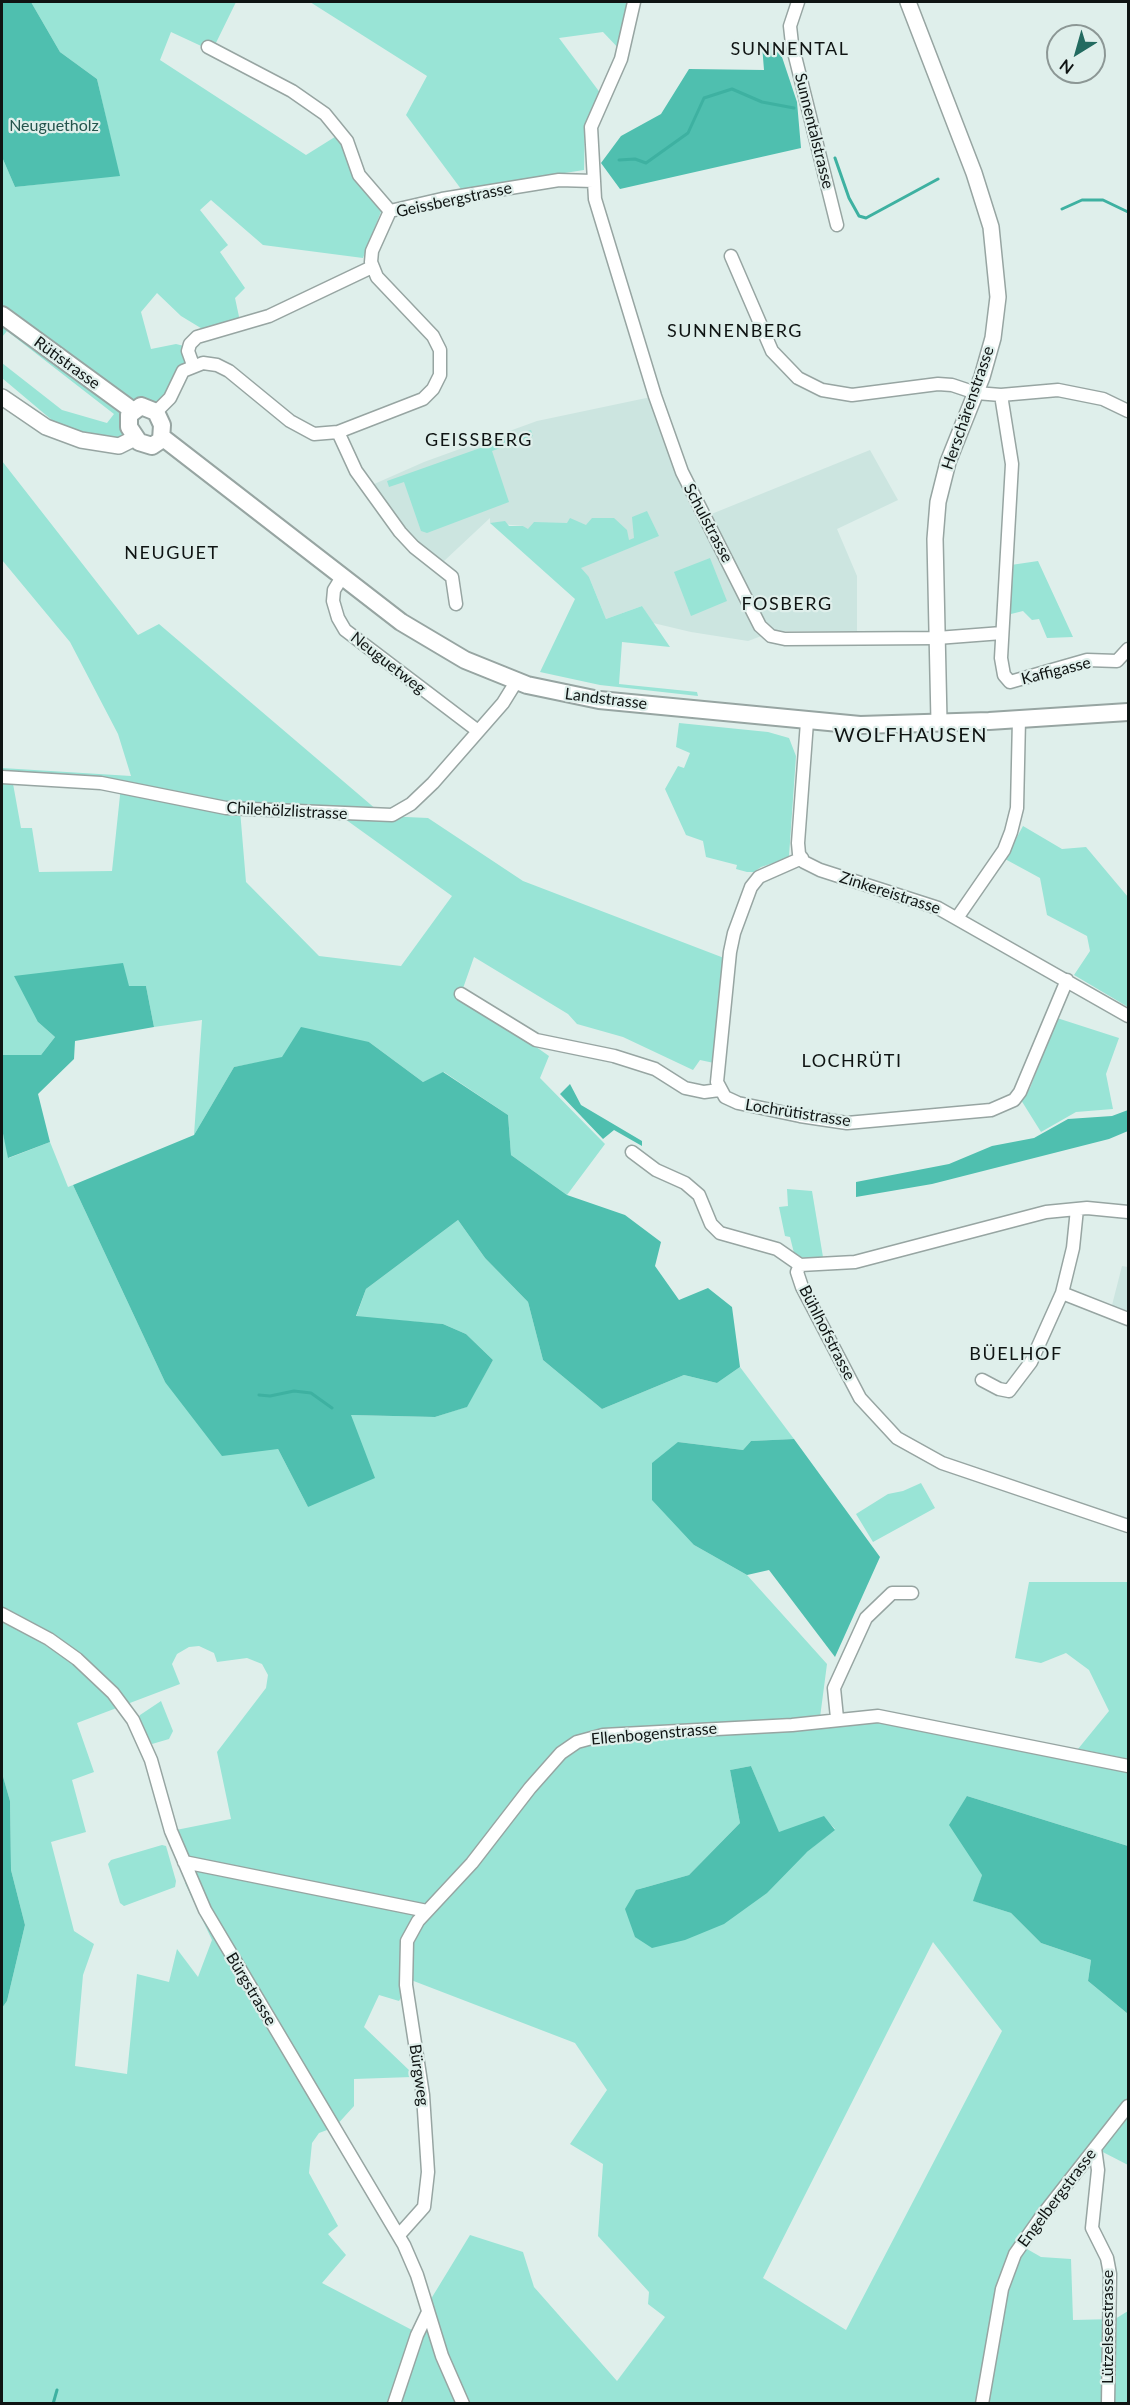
<!DOCTYPE html>
<meta charset="utf-8">
<style>
body{margin:0}
#map{position:relative;width:1130px;height:2405px;overflow:hidden;background:#dfefeb;font-family:Lato,sans-serif}
canvas{display:block}
.frame{position:absolute;inset:0;border:3px solid #0f1413;pointer-events:none}
.north{position:absolute;left:1046px;top:24px;width:60px;height:60px;box-sizing:border-box;background:#dfefeb;border:2px solid #8c9795;border-radius:50%;rotate:217deg;font-size:16px;font-weight:700;line-height:24px;text-align:center;color:#0f1413}
.north::after{content:'';display:block;margin:auto;width:21px;height:27px;background:#236b60;clip-path:polygon(50% 0,100% 100%,50% 72%,0 100%)}
</style>
<div id="map">
<canvas width="1130" height="2405"></canvas>
<div class="frame"></div>
<div class="north">N</div>
</div>
<script>
const c = document.querySelector('canvas').getContext('2d');
c.lineJoin = 'round';
function fillPath(path, color) {
  c.fillStyle = color;
  c.fill(path, 'evenodd');
}
function shape(rows) {
  const path = new Path2D();
  for (const r of rows) {
    path.moveTo(r[0], r[1]);
    for (let i = 2; i < r.length; i += 2) path.lineTo(r[i], r[i + 1]);
  }
  return path;
}
function trace(path, color, width, dash) {
  c.strokeStyle = color;
  c.lineWidth = width;
  c.lineCap = dash ? 'butt' : 'round';
  c.setLineDash(dash || []);
  c.stroke(path);
}
function drawText(font, color, halo, rows, align = 'center') {
  c.font = font + ' Lato,sans-serif';
  c.lineWidth = 4.5;
  c.setLineDash([]);
  c.textBaseline = 'middle';
  c.strokeStyle = halo;
  c.fillStyle = color;
  for (const [text, x, y, turn = 0] of rows) {
    c.save();
    c.translate(x, y);
    c.rotate((+turn || 0) * Math.PI / 180);
    c.textAlign = isNaN(turn) ? turn : align;
    if (halo) c.strokeText(text, 0, 0);
    c.fillText(text, 0, 0);
    c.restore();
  }
}
const built = shape([
 [651,397,704,517,870,450,898,500,837,529,857,576,857,631,775,631,748,641,691,632,653,623,642,606,606,619,589,577,523,526,490,523,490,518,443,562,425,551,409,533,372,485,424,462,537,421],
 [1122,1266,1128,1267,1128,1315,1111,1309]
]);
const green = shape([
 [31,2,236,2,212,51,171,32,160,60,306,155,338,135,354,176,382,209,363,258,263,245,211,200,200,210,228,245,220,252,245,288,235,298,241,326,209,333,181,316,157,293,141,312,151,349,176,344,188,347,193,365,165,404,136,407,133,440,72,437,2,378,2,363,62,410,107,423,114,414,7,331,2,337,2,157,15,187,119,175,97,79,60,52],
 [310,2,634,2,623,53,603,32,559,38,601,94,585,123,584,170,461,189,406,115,427,76],
 [531,430,533,436,492,451,509,502,427,533,421,531,404,482,389,487,387,481],
 [2,461,138,635,159,624,384,816,428,818,523,881,724,958,714,1063,700,1060,693,1070,623,1037,577,1024,568,1014,474,957,461,994,549,1056,540,1078,605,1144,567,1195,511,1155,508,1115,444,1072,423,1082,369,1042,234,1067,194,1135,202,1020,154,1027,146,986,38,1022,55,1037,41,1055,2,1055,2,768,131,776,118,734,70,642,2,560],
 [12,778,121,786,112,871,39,872,32,828,21,828],
 [240,810,338,814,452,896,401,966,319,956,246,882],
 [647,511,659,536,581,568,589,577,606,619,642,606,670,647,622,642,619,684,697,692,698,696,600,685,540,672,575,599,490,523,505,521,509,526,523,526,528,529,534,522,567,523,570,518,586,525,592,518,614,518,627,530,629,540,634,538,632,517],
 [710,558,727,601,691,616,674,572],
 [1038,561,1073,637,1047,638,1039,619,1032,620,1023,611,1007,615,1011,565],
 [679,723,768,732,789,738,796,756,789,856,786,859,761,867,754,872,747,872,736,869,737,865,706,857,703,841,686,835,665,789,678,766,684,768,690,753,676,747],
 [1023,826,1062,849,1086,847,1128,897,1128,1007,1074,975,1090,951,1087,936,1047,915,1040,878,1005,859],
 [1057,1018,1119,1038,1106,1074,1113,1109,1076,1112,1041,1132,1021,1100,1030,1088],
 [2,1129,9,1158,50,1142,68,1187,73,1185,165,1382,278,1449,308,1507,351,1415,435,1417,466,1407,493,1360,466,1334,443,1324,356,1317,366,1289,458,1220,485,1258,528,1302,543,1360,602,1409,684,1375,717,1383,740,1367,794,1439,751,1441,743,1450,678,1442,694,1545,747,1575,827,1664,819,1725,843,1722,894,1722,1128,1772,1128,1846,967,1796,982,1875,974,1901,1011,1913,1041,1943,1091,1960,1088,1981,1128,2014,1128,2165,1095,2148,1020,2245,1041,2257,1071,2259,1073,2320,1115,2319,1128,2311,1128,2403,2,2403,2,2008,7,2001,25,1925,11,1870,10,1801,2,1773],
 [199,1646,214,1653,217,1662,247,1658,262,1664,268,1675,266,1688,217,1752,231,1819,171,1831,189,1876,185,1883,212,1940,198,1977,177,1949,169,1982,137,1974,127,2074,75,2066,83,1975,94,1944,74,1931,51,1842,86,1832,72,1780,94,1772,77,1723,180,1684,172,1664,177,1654,189,1647],
 [751,1766,779,1833,824,1817,835,1829,807,1852,636,1890,689,1875,740,1823,730,1770],
 [933,1942,1002,2031,846,2330,763,2278],
 [411,1980,575,2043,607,2090,570,2144,603,2164,598,2236,649,2292,648,2304,665,2317,617,2381,534,2287,523,2252,470,2235,412,2330,322,2283,346,2255,328,2234,338,2226,309,2173,312,2143,319,2133,335,2127,354,2106,354,2079,412,2077,411,2072,364,2027,379,1995,399,2001],
 [787,1189,812,1191,823,1257,821,1259,795,1257,790,1237,785,1236,779,1207,788,1206],
 [921,1483,935,1508,873,1542,856,1514,888,1494,903,1491],
 [1029,1582,1128,1582,1128,1759,1078,1749,1109,1711,1089,1670,1066,1653,1041,1663,1015,1658],
 [161,1701,173,1731,169,1739,152,1744,138,1719,140,1715],
 [162,1845,166,1846,176,1881,175,1887,124,1906,120,1903,108,1864,111,1860]
]);
const forest = shape([
 [2,2,31,2,60,52,97,79,120,176,15,187,2,157],
 [777,42,797,102,801,148,620,189,601,163,621,136,661,114,689,69,764,70,762,45],
 [123,963,129,986,146,986,154,1027,75,1041,74,1059,38,1094,50,1142,8,1158,2,1129,2,1055,41,1055,55,1037,38,1022,14,976],
 [301,1027,369,1042,423,1082,443,1072,508,1115,511,1155,567,1195,625,1215,661,1242,655,1266,679,1300,708,1288,732,1307,740,1367,717,1383,684,1375,602,1409,543,1360,528,1302,485,1258,458,1220,366,1289,356,1316,443,1324,466,1334,493,1360,467,1407,435,1417,351,1415,375,1478,308,1507,278,1449,222,1456,165,1382,73,1185,194,1135,234,1067,282,1057],
 [570,1084,581,1105,642,1141,642,1146,614,1130,603,1139,560,1094],
 [1128,1110,1128,1131,1109,1139,932,1184,856,1197,856,1182,949,1164,992,1146,1034,1138,1068,1119,1112,1116],
 [794,1439,880,1557,835,1657,769,1570,747,1575,694,1545,652,1500,652,1463,678,1442,743,1450,751,1441],
 [751,1766,779,1832,824,1816,835,1830,807,1852,767,1893,724,1924,685,1940,652,1948,635,1937,625,1909,636,1890,689,1875,740,1823,730,1770],
 [2,1773,10,1801,11,1870,25,1925,7,2001,2,2008],
 [967,1796,1128,1846,1128,2014,1088,1981,1091,1960,1041,1943,1011,1913,973,1901,982,1875,949,1825]
]);
const stream = shape([
 [835,158,849,198,859,216,866,218,938,179],
 [619,160,635,159,646,163,688,133,704,98,732,89,762,102,794,108],
 [1062,209,1082,200,1103,200,1128,212],
 [259,1395,270,1396,294,1391,311,1393,332,1408],
 [53,2404,57,2390]
]);
const minor = shape([
 [634,2,621,59,591,127,595,199,655,396,682,472,760,626,771,636,785,639,937,638,1002,633],
 [798,2,790,26,792,44,837,225],
 [208,47,292,91,325,114,347,141,359,175,390,211],
 [390,211,442,199,559,180,593,181],
 [731,256,772,351,798,378,822,390,852,395,938,384,952,385,976,393,1001,395,1058,390,1103,399,1128,411],
 [193,365,188,351,190,344,197,337,269,316,372,267],
 [1001,395,1012,464,1001,658,1004,675,1010,682,1087,660,1117,661,1128,649],
 [156,412,170,398,183,371,203,363,217,365,229,371,290,421,314,434,338,432,423,399,433,389,440,375,440,350,433,336,377,277,371,262,372,251,390,211],
 [338,432,356,471,400,532,414,547,452,577,456,604],
 [342,577,334,590,333,601,338,618,345,630,478,731],
 [807,722,798,843,799,854,804,862,820,870,938,908,1128,1016],
 [2,777,101,783,226,808,392,815,411,804,433,783,503,703,516,682],
 [802,858,759,877,751,887,734,933,730,952,717,1082,725,1097,738,1103,800,1116,847,1123,991,1110,1014,1100,1020,1092,1067,980],
 [957,918,1004,850,1011,832,1017,808,1019,719],
 [461,994,536,1040,614,1056,655,1069,685,1088,704,1092,719,1090],
 [632,1152,656,1170,685,1183,699,1195,711,1224,720,1233,777,1249,800,1265],
 [1128,1212,1087,1208,1046,1212,855,1262,800,1265,797,1272,802,1287,860,1398,897,1438,942,1463,1128,1526],
 [1062,1293,1128,1319],
 [982,1380,999,1389,1009,1391,1031,1362,1062,1293,1073,1248,1077,1209],
 [2,1614,49,1639,77,1659,113,1693,133,1720,151,1760,171,1831,205,1910,404,2245,417,2275,442,2356,463,2404],
 [837,1718,834,1688,866,1618,892,1593,912,1593],
 [184,1862,427,1911],
 [1095,2148,1098,2170,1092,2228,1107,2258,1110,2274,1108,2404],
 [399,2235,424,2207,428,2172,423,2095,406,1985,407,1941,418,1921,472,1863,530,1788,561,1753,577,1742,603,1735,792,1725,878,1716,1128,1766],
 [394,2404,417,2335,428,2312],
 [982,2404,1002,2289,1015,2254,1041,2217,1128,2106]
]);
const tertiary = shape([
 [908,2,974,173,991,227,998,297,993,338,982,377,948,462,938,502,935,539,939,721],
 [2,397,46,427,81,440,119,446,135,438]
]);
const secondary = shape([
 [2,315,132,410],
 [141,406,156,412,162,425,161,440,152,446,139,442,129,427,129,415,141,406],
 [162,437,401,622,465,660,527,685,599,700,860,725,989,721,1128,712]
]);
const parkNames = [
 ["Neuguetholz",54,126]
];
const streetNames = [
 ["Sunnentalstrasse",814,131,76],
 ["Geissbergstrasse",454,200,-12],
 ["Rütistrasse",67,363,36],
 ["Herschärenstrasse",968,408,-71],
 ["Schulstrasse",708,523,62],
 ["Neuguetweg",388,663,38],
 ["Kaffigasse",1056,671,-14],
 ["Landstrasse",606,699,7],
 ["Chilehölzlistrasse",287,811,3],
 ["Zinkereistrasse",890,893,18],
 ["Lochrütistrasse",798,1113,9],
 ["Bühlhofstrasse",827,1333,63],
 ["Ellenbogenstrasse",654,1734,-5],
 ["Bürgstrasse",251,1989,59],
 ["Bürgweg",419,2075,82],
 ["Engelbergstrasse",1057,2198,-53],
 ["Lützelseestrasse",1108,2327,-90]
];
const neighbourhoodNames = [
 ["SUNNENTAL",790,49],
 ["SUNNENBERG",735,331],
 ["GEISSBERG",479,440],
 ["NEUGUET",172,553],
 ["FOSBERG",787,604],
 ["LOCHRÜTI",852,1061],
 ["BÜELHOF",1016,1354]
];
const quarterNames = [
 ["WOLFHAUSEN",911,736]
];
fillPath(built, '#cce5e0');
fillPath(green, '#99e4d6');
fillPath(forest, '#4fbfaf');
trace(stream, '#3eb1a1', 3);
trace(minor, '#97a5a2', 15);
trace(tertiary, '#97a5a2', 18);
trace(secondary, '#97a5a2', 20);
trace(minor, '#fff', 12);
trace(tertiary, '#fff', 15);
trace(secondary, '#fff', 16);
drawText('16px', '#24544c', '#dfefeb', parkNames);
drawText('16px', '#0f1413', '#dfefeb', streetNames);
c.letterSpacing = '1.5px';
drawText('18px', '#0f1413', '#dfefeb', neighbourhoodNames);
c.letterSpacing = '0px';
c.letterSpacing = '1.5px';
drawText('20px', '#0f1413', '#dfefeb', quarterNames);
c.letterSpacing = '0px';
</script>
